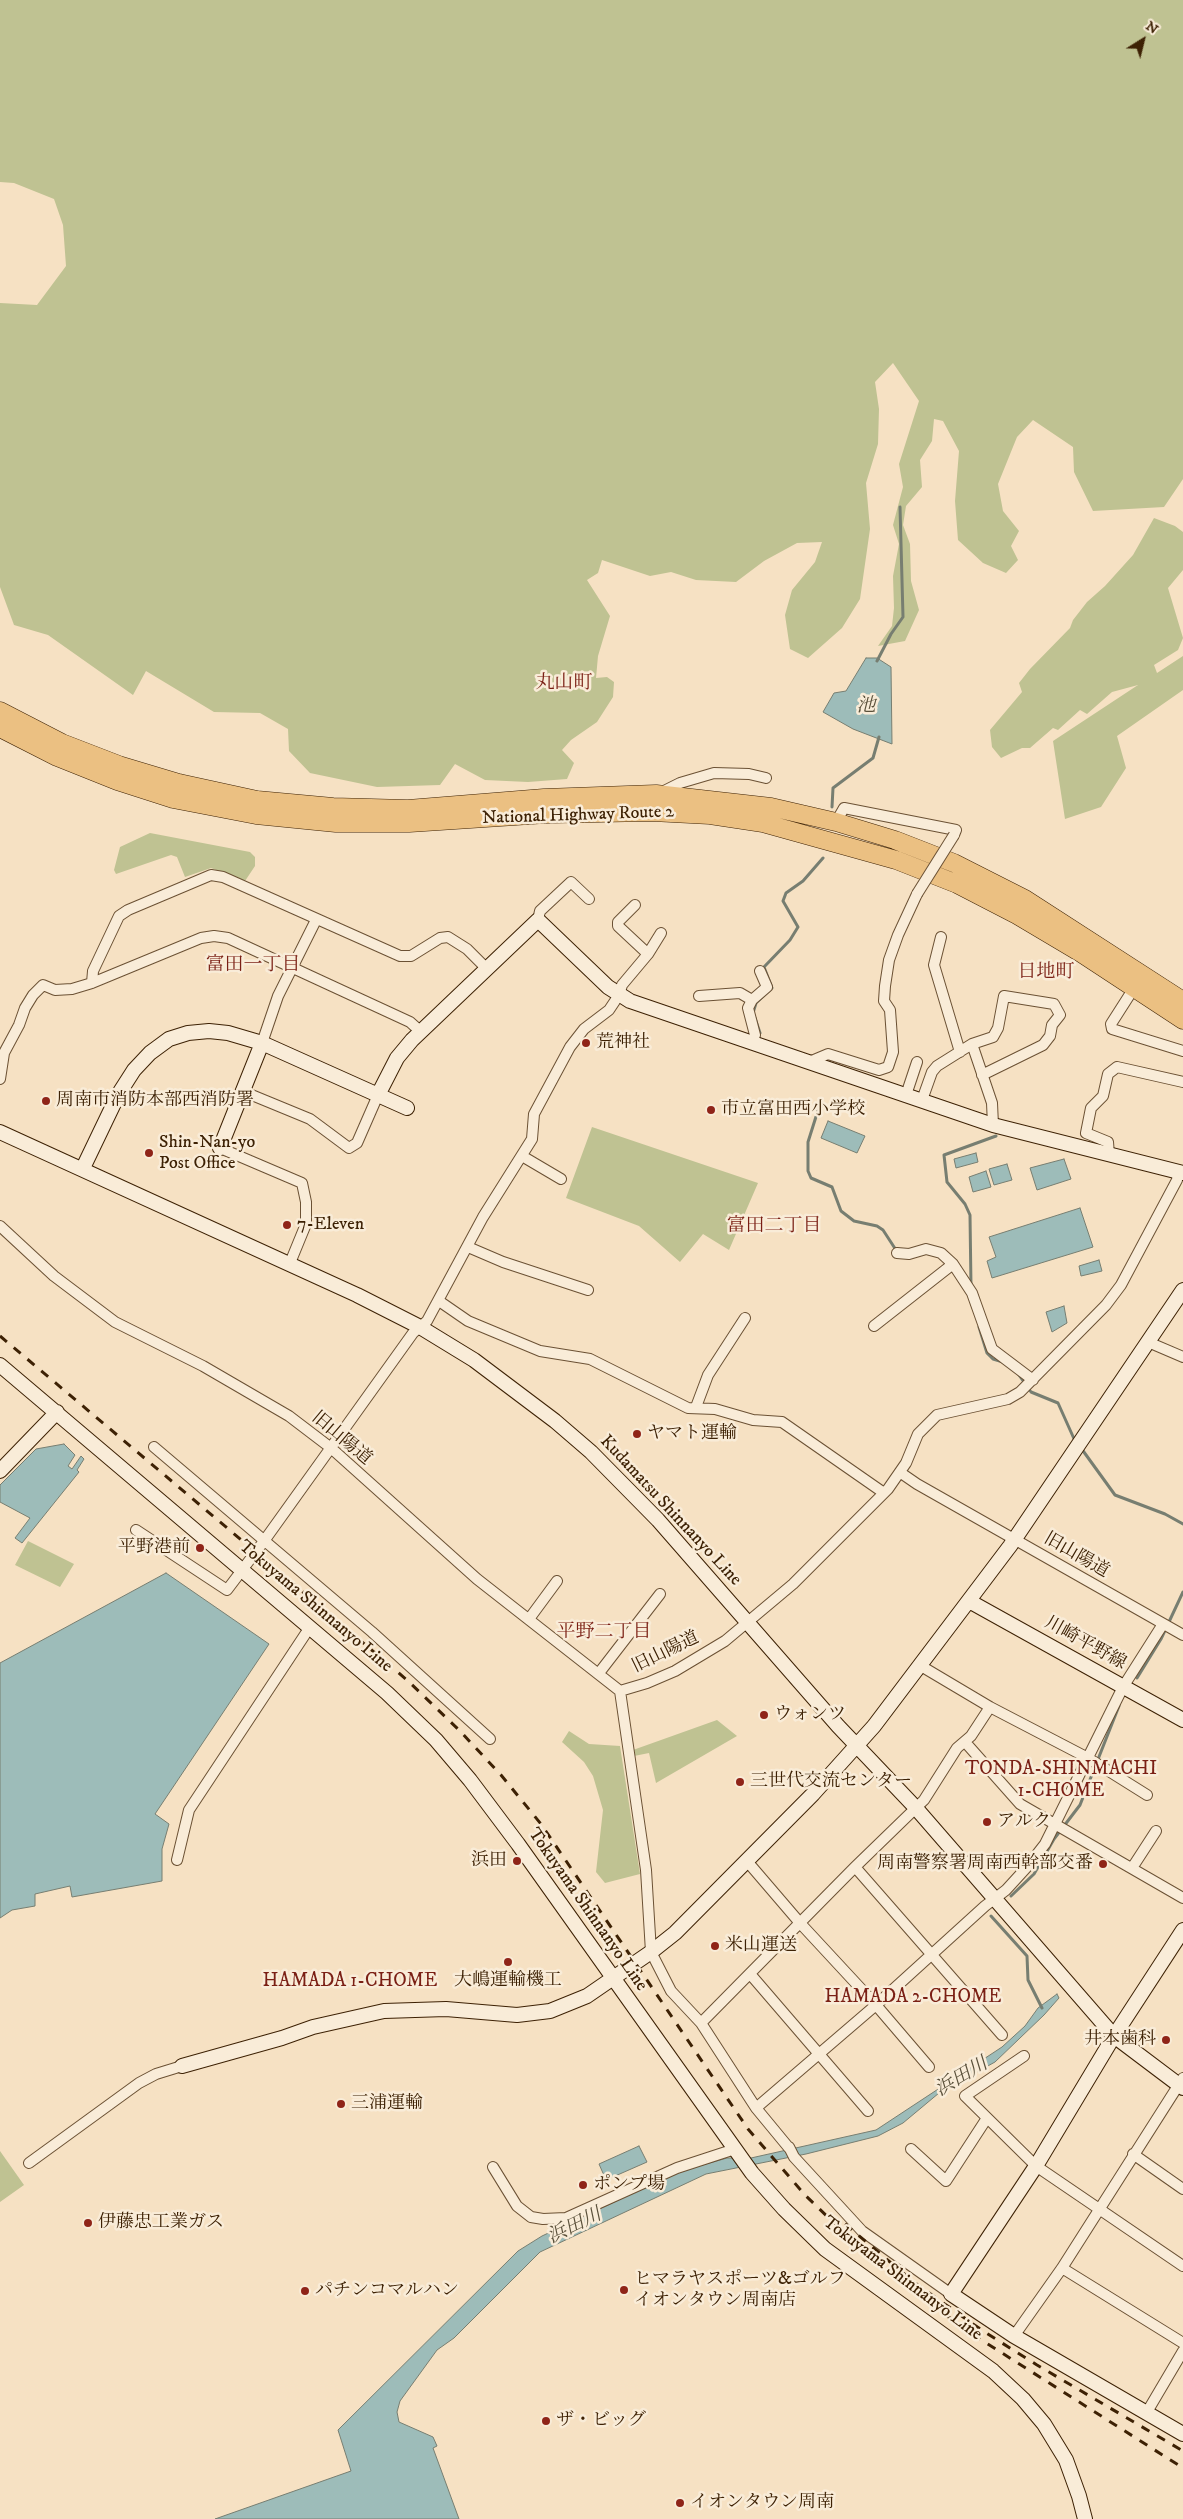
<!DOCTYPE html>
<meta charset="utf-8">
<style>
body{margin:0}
#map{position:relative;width:1183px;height:2519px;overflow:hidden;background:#f6e1c3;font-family:"IM FELL DW Pica",serif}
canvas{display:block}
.north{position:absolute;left:1118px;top:15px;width:50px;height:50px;-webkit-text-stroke:4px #f9ecd8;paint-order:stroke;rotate:36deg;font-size:14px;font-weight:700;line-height:20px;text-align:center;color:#3d2104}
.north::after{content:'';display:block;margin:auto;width:18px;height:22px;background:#3d2104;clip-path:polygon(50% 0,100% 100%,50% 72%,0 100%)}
</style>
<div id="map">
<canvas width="1183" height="2519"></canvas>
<div class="north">N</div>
</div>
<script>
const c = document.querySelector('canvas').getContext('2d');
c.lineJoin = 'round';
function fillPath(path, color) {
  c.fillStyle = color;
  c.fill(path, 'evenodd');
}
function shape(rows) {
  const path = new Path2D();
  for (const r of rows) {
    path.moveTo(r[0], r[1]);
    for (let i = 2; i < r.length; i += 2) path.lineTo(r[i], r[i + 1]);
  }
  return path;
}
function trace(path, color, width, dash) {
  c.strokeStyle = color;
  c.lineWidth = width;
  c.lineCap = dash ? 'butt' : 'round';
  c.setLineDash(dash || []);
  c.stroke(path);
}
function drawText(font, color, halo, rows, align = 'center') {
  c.font = font + ' "IM FELL DW Pica","Noto Serif JP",serif';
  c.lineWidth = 5;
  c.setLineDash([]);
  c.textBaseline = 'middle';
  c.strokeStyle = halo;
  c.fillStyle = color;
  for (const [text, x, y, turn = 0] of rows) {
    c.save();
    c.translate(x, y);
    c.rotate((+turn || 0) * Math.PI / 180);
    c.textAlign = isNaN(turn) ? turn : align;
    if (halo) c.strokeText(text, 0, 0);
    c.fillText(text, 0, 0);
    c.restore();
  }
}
const green = shape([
 [0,0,1183,0,1183,479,1164,507,1093,511,1074,472,1073,447,1033,420,1017,437,998,484,1003,511,1019,531,1011,546,1018,560,1006,573,983,563,958,540,955,501,959,451,943,421,934,419,932,441,920,460,922,487,906,506,903,525,910,544,911,581,919,610,905,641,878,646,892,626,894,608,893,576,899,544,893,525,903,487,899,464,919,401,893,363,875,382,879,409,878,444,866,483,870,529,860,599,842,628,808,658,790,649,785,615,792,590,815,562,822,542,797,543,764,561,736,582,696,580,671,572,650,576,602,560,598,573,587,580,610,616,598,656,596,678,607,677,614,682,613,697,597,722,571,740,562,750,574,763,567,779,528,782,485,780,455,764,440,785,377,787,310,773,289,751,288,729,260,713,214,712,146,671,133,695,48,635,14,625,0,587,0,303,37,305,66,266,63,225,54,199,14,183,0,182],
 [1154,518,1175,526,1183,532,1183,570,1168,588,1183,638,1178,650,1154,665,1157,673,1183,656,1183,690,1117,736,1126,768,1101,807,1065,819,1053,741,1138,685,1112,692,1087,714,1080,710,1058,730,1053,728,1030,748,1022,748,1001,758,992,747,990,730,1022,692,1019,683,1030,669,1070,628,1073,620,1087,602,1105,586,1133,555],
 [150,833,250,852,255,857,255,866,245,881,211,868,185,877,177,857,171,855,116,874,114,870,120,847],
 [592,1127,758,1183,729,1250,703,1234,680,1262,639,1226,566,1198],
 [28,1541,74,1564,60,1587,15,1565],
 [717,1720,737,1736,656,1783,649,1753,634,1756,633,1750],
 [569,1731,589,1744,620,1746,640,1874,605,1883,596,1872,603,1810,593,1776,584,1762,562,1742],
 [0,2151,24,2185,0,2202]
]);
const water = shape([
 [866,658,877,658,891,667,892,744,853,729,823,712,834,693,846,691,866,658],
 [828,1121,865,1136,857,1153,821,1138,828,1121],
 [976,1153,978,1162,956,1168,954,1159,976,1153],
 [1064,1159,1071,1179,1037,1190,1030,1168,1064,1159],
 [1007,1164,1012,1180,994,1185,989,1169,1007,1164],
 [986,1171,991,1187,973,1192,969,1177,986,1171],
 [1080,1208,1093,1247,992,1278,987,1261,996,1257,989,1237,1080,1208],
 [1099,1260,1102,1271,1081,1276,1079,1266,1099,1260],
 [1064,1306,1067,1323,1052,1332,1046,1312,1064,1306],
 [64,1444,75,1455,68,1466,72,1469,81,1456,84,1459,77,1470,79,1472,22,1543,15,1538,30,1518,0,1502,0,1485,36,1449,64,1444],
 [166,1573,269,1644,155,1814,169,1824,162,1849,162,1881,72,1897,70,1886,35,1894,35,1906,12,1910,0,1918,0,1663,166,1573],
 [1057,1994,1059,1998,1044,2015,995,2062,939,2093,903,2123,878,2136,806,2154,706,2174,540,2252,454,2338,437,2350,400,2401,397,2412,399,2422,433,2437,437,2446,433,2448,459,2519,215,2519,351,2471,338,2430,518,2251,542,2236,678,2172,727,2158,751,2158,876,2130,1002,2047,1025,2026,1038,2008,1057,1994],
 [639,2146,647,2162,606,2180,599,2164,639,2146]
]);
const stream = shape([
 [877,661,891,634,903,617,900,507],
 [832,807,833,788,873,758,879,737],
 [753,1013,756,1003,772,988,764,967,790,940,798,927,783,901,786,893,803,881,823,858],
 [755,1018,760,1033],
 [820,1104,808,1142,808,1171,811,1178,832,1187,841,1211,854,1221,877,1226,883,1230,896,1250],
 [971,1287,970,1215,965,1204,947,1182,944,1155,996,1136],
 [979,1327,987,1353,993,1359,1003,1362],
 [1019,1375,1031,1392,1058,1403,1075,1441],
 [1081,1448,1115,1495,1165,1514,1183,1524],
 [1137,1678,1161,1639,1183,1592],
 [1011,1896,1034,1874,1054,1839,1080,1805,1119,1706],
 [991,1916,1027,1956,1028,1980,1042,2008]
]);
const street = shape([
 [660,793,680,783,714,773,749,774,766,778],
 [836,822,844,808,956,830,954,835],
 [635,905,618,922,618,926,648,954,661,933],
 [538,920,540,911,571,882,589,899],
 [941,937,934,965,960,1052],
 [92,983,93,971,119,916,128,910,211,875,223,877,400,956,411,956,440,938,448,937,467,949,486,968],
 [1134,988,1111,1024,1112,1029,1183,1051],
 [699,996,740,993,752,1000],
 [752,1042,755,1035,748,1008,752,1000,767,987,760,971],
 [262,1043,278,996,316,920],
 [972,1044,992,1103,993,1125],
 [809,1062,828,1054,879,1070,888,1067,893,1052,890,1010,884,1001,885,986,889,960,898,935,917,894],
 [0,1079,4,1053,19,1025,25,1008,33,995,43,985,55,990,72,989,92,983,201,938,214,936,228,938,410,1022,420,1031],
 [242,1091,310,1119,349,1148,357,1143,378,1095],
 [906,1095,917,1062],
 [922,1100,932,1072,937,1066,972,1044,993,1037,998,1028,1004,996,1054,1004,1060,1015,1052,1025,1050,1036,1043,1045,982,1075],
 [220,1148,302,1183,306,1202,306,1224,290,1263],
 [1109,1155,1108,1142,1086,1133,1091,1108,1103,1096,1108,1074,1117,1067,1183,1082],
 [522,1156,561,1179],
 [0,1226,54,1276,115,1322,203,1366,289,1416,331,1448,477,1579,620,1691],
 [468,1247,503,1262,588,1290],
 [897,1253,909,1254,926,1249,941,1253,953,1264,972,1293,992,1349,1033,1380],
 [439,1301,468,1321,540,1351,590,1359,688,1408,715,1409,753,1420,782,1422,884,1493],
 [874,1326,953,1264],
 [1148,1342,1183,1357],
 [696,1407,708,1375,745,1318],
 [154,1447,372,1632,490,1739],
 [901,1473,917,1484,1183,1635],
 [136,1530,227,1590,264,1541,413,1333,427,1321,483,1217,532,1139,534,1114,570,1047,584,1029,609,1010,619,995,622,985,648,954],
 [529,1619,557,1581],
 [921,1666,990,1707,1088,1758,1147,1795],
 [599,1673,660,1594],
 [620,1691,647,1683,675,1671,725,1641,793,1584,888,1489,906,1463,918,1434,937,1415,1008,1399,1020,1392,1106,1305,1121,1285,1177,1180,1178,1172],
 [620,1691,646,1870,651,1952,671,1991,701,2023,756,2108,789,2148],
 [965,1742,1020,1804,1183,1898],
 [177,1860,189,1810,310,1627],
 [746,1860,800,1923,876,2005,929,2067],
 [855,1867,1002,2035],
 [1132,1868,1156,1831],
 [751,1975,868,2111],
 [701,2023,855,1867,924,1800,957,1748,971,1736,990,1707],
 [1024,2056,965,2096,1036,2166,1183,2266],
 [756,2108,876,2005,985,1906,1006,1890,1027,1867,1045,1844,1123,1687,1163,1624],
 [789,2147,794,2157,862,2231,951,2294],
 [911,2149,946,2181,987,2118],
 [1133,2154,1183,2189],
 [29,2163,139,2083,156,2074,182,2066],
 [493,2167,517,2206,531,2217,543,2219,566,2218,677,2168,735,2149],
 [1062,2268,1183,2343],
 [1014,2336,1062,2268,1183,2078],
 [1147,2412,1183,2351]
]);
const secondary = shape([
 [378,1095,397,1058,412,1040,538,920,608,987,630,1001,993,1125,1183,1173],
 [0,1132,357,1295,420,1327,474,1360,555,1421,591,1452,658,1520,838,1726,915,1807,1114,2036,1183,2088],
 [220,1148,262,1043],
 [83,1168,118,1095,134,1070,150,1053,169,1039,188,1033,209,1031,228,1033,262,1043,407,1108],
 [0,1365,387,1693,436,1740,470,1780,518,1844,752,2173,784,2209,825,2249,993,2371,1023,2399,1044,2424,1066,2460,1079,2496,1085,2519],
 [0,1471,57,1412],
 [969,1601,1183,1720],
 [1183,1930,1114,2036,1036,2166,951,2294,1014,2336,1183,2434],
 [182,2066,282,2038,313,2027,384,2011,446,2009,517,2015,550,2011,587,1996,651,1952,675,1933,813,1794,874,1726,1010,1546,1183,1290]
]);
const highway = shape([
 [0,711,62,743,119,765,179,783,257,800,333,807,408,809,544,798,656,794,771,807,836,822,895,840,954,863,1025,899,1183,1001],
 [0,728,57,757,117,781,173,799,256,815,336,823,409,823,546,814,652,812,710,815,763,823,896,860,957,884,1017,915,1081,953,1183,1020]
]);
const rail = shape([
 [0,1336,407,1680,459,1730,501,1775,541,1824,748,2129,805,2195,866,2254,910,2290,980,2339,1183,2468],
 [845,2224,915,2283,983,2331,1037,2365,1183,2451]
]);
const streetBridge = shape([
 [917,894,954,835]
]);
const markers = [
 [586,1043,5,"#8f2418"],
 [46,1101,5,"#8f2418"],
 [711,1110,5,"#8f2418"],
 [149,1153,5,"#8f2418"],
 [287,1225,5,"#8f2418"],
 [637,1434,5,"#8f2418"],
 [200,1548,5,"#8f2418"],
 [764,1715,5,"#8f2418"],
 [740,1782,5,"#8f2418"],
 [987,1822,5,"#8f2418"],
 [517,1861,5,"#8f2418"],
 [1103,1864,5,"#8f2418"],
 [715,1946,5,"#8f2418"],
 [508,1962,5,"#8f2418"],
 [1166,2040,5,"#8f2418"],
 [341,2104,5,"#8f2418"],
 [583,2185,5,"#8f2418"],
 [88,2223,5,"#8f2418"],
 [624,2290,5,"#8f2418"],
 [305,2291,5,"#8f2418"],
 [546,2421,5,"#8f2418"],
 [680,2503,5,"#8f2418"]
];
const streetNames = [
 ["National Highway Route 2",578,816,-2],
 ["旧山陽道",341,1439,40],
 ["Kudamatsu Shinnanyo Line",670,1511,47],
 ["旧山陽道",1076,1556,30],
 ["Tokuyama Shinnanyo Line",315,1607,40],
 ["川崎平野線",1085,1644,29],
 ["旧山陽道",666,1653,-26],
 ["Tokuyama Shinnanyo Line",587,1910,55],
 ["Tokuyama Shinnanyo Line",902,2279,37]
];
const poiNames = [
 ["荒神社",596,1043],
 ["周南市消防本部西消防署",56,1101],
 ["市立富田西小学校",721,1110],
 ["Shin-Nan-yo",159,1143],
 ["Post Office",159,1164],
 ["7-Eleven",297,1225],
 ["ヤマト運輸",647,1434],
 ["平野港前",190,1548,"right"],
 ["ウォンツ",774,1715],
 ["三世代交流センター",750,1782],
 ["アルク",997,1822],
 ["浜田",507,1861,"right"],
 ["周南警察署周南西幹部交番",1093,1864,"right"],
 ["米山運送",725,1946],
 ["大嶋運輸機工",508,1981,"center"],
 ["井本歯科",1156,2040,"right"],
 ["三浦運輸",351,2104],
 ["ポンプ場",593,2185],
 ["伊藤忠工業ガス",98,2223],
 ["ヒマラヤスポーツ&ゴルフ",634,2280],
 ["イオンタウン周南店",634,2301],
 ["パチンコマルハン",315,2291],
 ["ザ・ビッグ",556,2421],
 ["イオンタウン周南",690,2503]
];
const neighbourhoodNames = [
 ["丸山町",564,684],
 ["富田一丁目",253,966],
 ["日地町",1046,973],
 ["富田二丁目",774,1227],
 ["平野二丁目",604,1633],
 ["TONDA-SHINMACHI",1061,1770],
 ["1-CHOME",1061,1792],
 ["HAMADA 1-CHOME",350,1982],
 ["HAMADA 2-CHOME",913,1998]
];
const waterNames = [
 ["池",866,707],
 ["浜田川",962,2078,-31],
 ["浜田川",575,2227,-26]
];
fillPath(green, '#bfc292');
fillPath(water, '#9dbcb9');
trace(water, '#777e71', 1);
trace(stream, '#777e71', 3);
trace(street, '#6b5134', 12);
trace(secondary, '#3d2104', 16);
trace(highway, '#3d2104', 19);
trace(street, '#f9ecd8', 10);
trace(secondary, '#f9ecd8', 14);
trace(highway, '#ebc082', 18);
trace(rail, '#3d2104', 3, [9, 9]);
trace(streetBridge, '#6b5134', 12, []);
trace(streetBridge, '#f9ecd8', 10);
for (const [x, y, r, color] of markers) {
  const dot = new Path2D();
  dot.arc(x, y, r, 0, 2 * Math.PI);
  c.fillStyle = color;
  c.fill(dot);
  trace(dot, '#f9ecd8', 2);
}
drawText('18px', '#3d2104', '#f9ecd8', streetNames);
drawText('18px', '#3d2104', '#f9ecd8', poiNames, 'left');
drawText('19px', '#7a1f14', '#f9ecd8', neighbourhoodNames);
drawText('italic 19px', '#5a503a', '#f9ecd8', waterNames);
</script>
